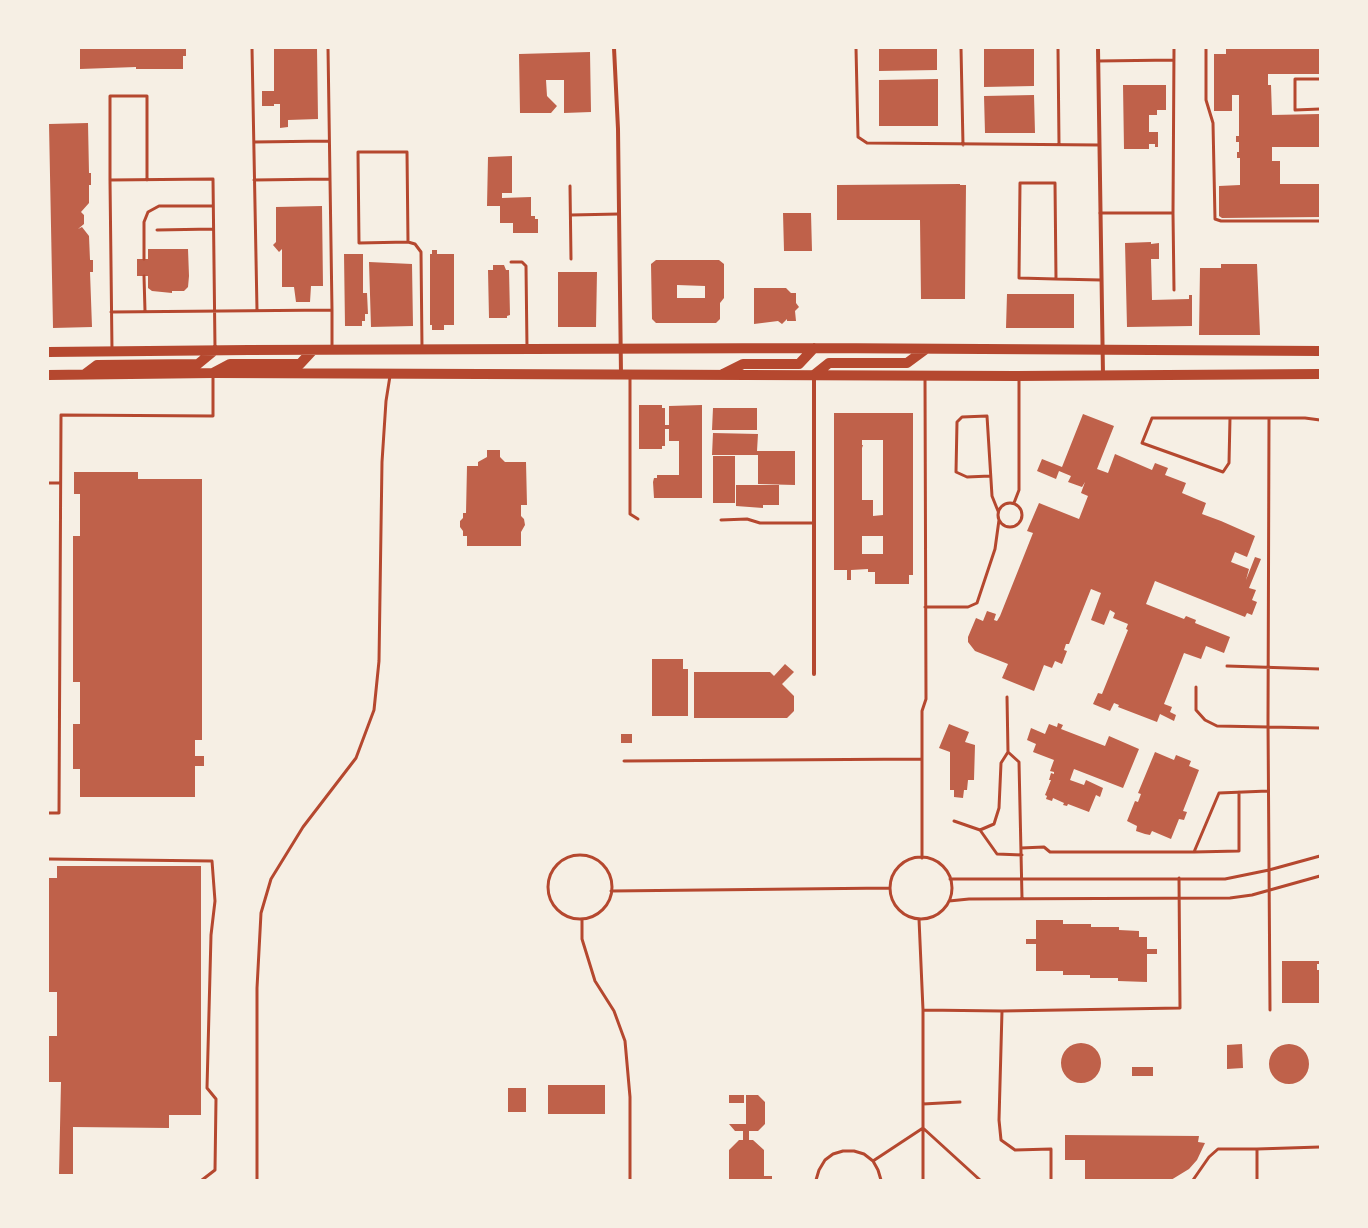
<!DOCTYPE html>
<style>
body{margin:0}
#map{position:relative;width:1368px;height:1228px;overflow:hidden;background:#f6efe4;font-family:Inter,sans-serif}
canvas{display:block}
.frame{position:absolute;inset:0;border:49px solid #f6efe4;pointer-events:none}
</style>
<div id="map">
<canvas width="1368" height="1228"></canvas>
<div class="frame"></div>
</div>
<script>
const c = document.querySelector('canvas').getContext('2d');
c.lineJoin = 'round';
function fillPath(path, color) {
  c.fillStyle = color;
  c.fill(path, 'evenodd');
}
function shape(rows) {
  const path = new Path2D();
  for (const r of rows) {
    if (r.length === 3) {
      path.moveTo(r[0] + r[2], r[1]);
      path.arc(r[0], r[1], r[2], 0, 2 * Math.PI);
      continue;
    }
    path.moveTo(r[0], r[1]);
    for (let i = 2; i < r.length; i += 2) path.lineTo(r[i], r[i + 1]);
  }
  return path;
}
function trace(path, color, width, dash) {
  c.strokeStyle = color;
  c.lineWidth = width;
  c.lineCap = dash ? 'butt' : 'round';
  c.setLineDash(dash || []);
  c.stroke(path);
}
const building = shape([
 [80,48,186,48,186,56,183,56,183,69,136,69,136,67,80,69],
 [274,48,317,48,318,119,288,120,288,127,280,128,280,104,274,104,274,106,262,106,262,91,274,91],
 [879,48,937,48,937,70,879,71],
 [1226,48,1320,48,1320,74,1268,74,1268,85,1271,85,1272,115,1320,114,1320,147,1272,147,1272,161,1280,161,1280,184,1320,184,1320,217,1222,218,1219,216,1219,186,1240,185,1240,158,1237,158,1237,152,1239,152,1239,142,1236,142,1236,136,1239,136,1239,95,1232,95,1232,111,1214,111,1214,54,1226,54],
 [984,49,1034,49,1034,86,984,87],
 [590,52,591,112,564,113,564,80,546,80,547,96,557,106,551,113,520,113,519,54],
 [938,79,938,126,879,126,879,80],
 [1123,85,1166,85,1166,110,1157,110,1157,115,1149,115,1149,132,1158,132,1158,147,1155,147,1155,144,1149,144,1149,149,1124,149],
 [1034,95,1035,133,985,133,984,96],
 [88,123,89,173,91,173,91,185,89,185,89,203,81,212,84,215,84,224,78,229,82,227,89,236,90,260,93,260,93,272,90,272,92,327,53,328,49,124],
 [512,156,512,193,502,193,502,198,531,197,531,216,535,216,535,219,538,219,538,233,513,233,513,223,500,223,500,206,487,206,488,157],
 [960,184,960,185,966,185,965,299,921,299,920,220,837,220,837,185],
 [322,206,323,286,311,286,310,302,296,302,294,287,282,287,282,249,279,252,273,245,276,242,276,207],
 [783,213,811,213,812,251,784,251],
 [1151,242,1151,244,1159,243,1159,259,1151,259,1152,300,1189,299,1189,295,1192,295,1192,326,1127,327,1125,243],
 [148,249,188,249,189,276,188,287,184,291,172,291,172,293,152,291,148,288,148,276,137,276,137,259,148,259],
 [432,250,437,250,437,254,454,254,454,325,444,325,444,330,432,330,432,325,430,325,430,254,432,254],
 [344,254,363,254,363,293,367,293,368,314,365,314,365,321,362,321,362,326,345,326],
 [656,260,719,260,724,264,724,298,720,303,720,319,716,323,656,323,652,319,651,264],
 [677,285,705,286,705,298,677,298],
 [369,262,412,264,413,326,371,327],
 [1221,264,1257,264,1260,335,1199,335,1200,268,1221,268],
 [493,265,504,265,506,270,509,270,510,315,507,316,507,318,489,318,488,270,493,270],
 [558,272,597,272,596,327,558,327],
 [754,288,786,288,791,293,796,293,796,303,799,307,795,311,796,321,787,321,787,319,782,324,778,321,754,324],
 [1007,294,1074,294,1074,328,1006,328],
 [639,405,662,405,662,408,665,408,665,425,669,425,669,406,702,405,702,498,654,498,653,482,654,478,657,478,657,475,679,475,679,441,669,441,669,429,665,429,665,446,662,446,662,449,639,449],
 [713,408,757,408,757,430,712,430],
 [834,413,913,413,913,575,909,575,909,584,875,584,875,572,868,572,868,569,851,570,851,580,847,580,847,570,834,570],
 [862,440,883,440,883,515,873,516,873,500,862,500,862,448,863,445,862,445],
 [862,536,883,536,883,554,862,554],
 [1083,414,1114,426,1097,469,1108,473,1115,454,1152,470,1155,463,1168,468,1165,475,1186,483,1182,493,1206,503,1202,514,1221,521,1255,536,1247,557,1235,552,1231,562,1249,569,1246,580,1255,557,1261,559,1249,588,1256,590,1252,600,1257,602,1252,615,1247,613,1245,617,1155,581,1146,604,1184,619,1186,616,1196,620,1195,623,1230,637,1224,653,1206,646,1201,659,1184,653,1164,704,1172,707,1170,712,1176,715,1174,721,1160,714,1157,722,1118,707,1119,705,1114,703,1110,711,1093,704,1098,693,1102,694,1128,630,1126,629,1128,624,1113,618,1115,613,1110,610,1104,625,1091,620,1101,593,1091,589,1069,644,1066,644,1064,650,1067,651,1062,664,1055,661,1052,668,1044,665,1034,691,1002,678,1008,664,975,651,968,642,968,637,976,618,983,621,987,611,996,614,994,620,997,621,1000,616,1033,533,1027,531,1039,503,1079,519,1088,496,1081,493,1085,482,1082,487,1068,482,1071,476,1059,471,1056,479,1037,471,1042,459,1062,467],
 [713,433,758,434,757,451,795,451,795,485,758,484,758,455,712,455],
 [487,450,500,450,500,457,505,462,526,462,527,505,521,505,521,516,524,519,525,525,521,532,521,546,467,546,467,536,463,536,463,531,460,527,460,521,463,518,463,513,466,513,467,466,478,466,478,462,487,457],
 [713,456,735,456,735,503,713,503],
 [74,472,138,472,138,479,202,479,202,740,195,740,195,756,204,756,204,766,195,766,195,797,80,797,80,769,73,769,73,724,80,724,80,682,73,682,73,536,80,536,80,494,74,494],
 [736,485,779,485,779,505,763,505,763,508,736,506],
 [652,659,683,659,683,669,688,669,688,716,652,716],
 [785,664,794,672,782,684,794,696,794,711,787,718,694,718,694,672,770,672,774,676],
 [1058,723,1063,725,1061,729,1105,746,1109,736,1139,749,1123,788,1074,769,1070,780,1084,785,1086,780,1103,788,1100,797,1096,795,1089,812,1068,804,1067,806,1063,805,1064,803,1053,798,1052,801,1046,799,1047,796,1045,795,1051,780,1049,780,1051,773,1054,774,1054,772,1050,771,1054,760,1033,752,1036,744,1027,740,1031,728,1045,734,1049,724,1057,727],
 [949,724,969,732,965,742,975,745,974,780,968,780,967,790,964,790,963,798,954,797,954,790,950,790,950,752,939,748],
 [621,734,632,734,632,743,621,743],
 [1155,752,1174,760,1176,755,1191,761,1189,766,1199,770,1183,811,1187,812,1184,820,1179,819,1171,839,1152,831,1150,835,1145,834,1136,831,1137,826,1127,821,1135,801,1138,802,1141,794,1138,793],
 [57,866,201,866,201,1115,169,1115,169,1128,73,1127,73,1174,59,1174,61,1082,49,1082,49,1036,57,1036,57,992,49,992,48,878,57,878],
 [1036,920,1063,920,1063,924,1091,924,1091,927,1119,927,1119,930,1139,931,1139,937,1147,937,1147,949,1157,949,1157,954,1147,954,1147,982,1118,981,1118,978,1090,978,1090,975,1063,975,1063,971,1036,971,1036,944,1026,944,1026,939,1036,939],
 [1282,961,1320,961,1320,964,1317,964,1317,970,1320,970,1320,1003,1282,1003],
 [1081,1063,20],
 [1289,1064,20],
 [1242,1044,1243,1068,1227,1069,1227,1045],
 [1132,1067,1153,1067,1153,1076,1132,1076],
 [548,1085,605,1085,605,1114,548,1114],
 [508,1088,526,1088,526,1112,508,1112],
 [729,1095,744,1095,744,1103,729,1103],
 [746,1095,758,1095,765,1102,765,1124,758,1131,749,1131,749,1140,753,1140,764,1150,764,1176,772,1176,772,1180,729,1180,729,1150,739,1140,743,1140,743,1131,735,1131,729,1124,746,1124],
 [1065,1135,1199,1136,1198,1142,1205,1143,1197,1160,1189,1169,1171,1180,1085,1180,1085,1160,1065,1160]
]);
const service = shape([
 [252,48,257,310],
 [856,48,858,137,867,143,1099,145],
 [961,48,963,145],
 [1058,48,1059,144],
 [1206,48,1206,100,1213,123,1215,219,1221,221,1320,221],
 [1098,61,1174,60],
 [1320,79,1295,79,1295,110,1320,109],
 [254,142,329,141],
 [110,180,110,96,147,96,147,180],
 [254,180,329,179],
 [570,186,571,259],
 [1100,213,1173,213,1174,290],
 [1173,213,1174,48],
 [571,215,619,214],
 [157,230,213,229],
 [408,242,407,152,358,152,359,243,408,242,415,244,421,252,422,348],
 [144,259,144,222,148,212,159,206,213,206],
 [511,262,522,262,526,266,527,348],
 [144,276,145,311],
 [1056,279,1055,183,1020,183,1019,278,1056,279,1101,280],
 [111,312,332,310,328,48],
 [332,348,332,310],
 [112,350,110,180,213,179,215,348],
 [630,376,630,514,638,519],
 [1230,418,1229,463,1223,472,1142,443,1152,418,1305,418,1320,420],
 [1269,418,1268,721,1270,1010],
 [990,476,967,477,956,472,957,422,962,417,987,416,992,496,998,511],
 [48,483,59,483],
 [1010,515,12],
 [1014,503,1019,490,1019,378],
 [721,520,747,519,760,523,814,523],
 [925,607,968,607,977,603,995,549,999,520],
 [1227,666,1320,669],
 [1196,687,1196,710,1205,720,1217,726,1320,728],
 [1007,697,1008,752,1019,762,1022,898],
 [624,761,921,759],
 [48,813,59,813,61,415,213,416,213,375],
 [954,821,980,830,997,854,1022,855],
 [980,830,994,824,999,808,1001,763,1008,752],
 [1021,848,1044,847,1050,852,1194,852,1219,793,1268,791],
 [1194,852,1239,851,1239,792],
 [580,887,32],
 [921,888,31],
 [922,858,922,711,926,699,925,377],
 [48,859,212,861,215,901,211,935,207,1088,216,1099,215,1170,202,1180],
 [950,879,1225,879,1269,870,1320,856],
 [611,891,890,888],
 [949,901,969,899,1230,898,1252,895,1320,876],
 [582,919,582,939,595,981,614,1011,625,1041,630,1097,630,1180],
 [919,919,923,1010,923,1180],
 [923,1010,1002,1011,999,1120,1001,1140,1015,1150,1051,1149,1051,1180],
 [1002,1011,1180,1008,1179,878],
 [923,1104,960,1102],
 [1257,1149,1320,1147],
 [873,1161,923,1128,980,1180],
 [257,1180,257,988,261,913,271,879,303,827,356,758,374,710,379,661,382,462,386,401,390,376],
 [816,1180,819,1170,825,1160,833,1154,843,1151,854,1151,864,1154,873,1161,878,1170,881,1180],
 [1193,1180,1209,1157,1218,1149,1257,1149,1257,1180]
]);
const minor = shape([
 [614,48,618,129,621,374],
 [1098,48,1103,375],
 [814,376,814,674]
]);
const primary = shape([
 [48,352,249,350,814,348,1320,351],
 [213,373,230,364,300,364,313,350],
 [85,374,97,365,198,364,215,350],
 [723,374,743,364,799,364,814,348],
 [48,375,213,373,1016,376,1320,374],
 [814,375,829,363,907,363,926,349]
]);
fillPath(building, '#bf614a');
trace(service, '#b5482f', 3);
trace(minor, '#b5482f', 4);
trace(primary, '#b5482f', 10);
</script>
